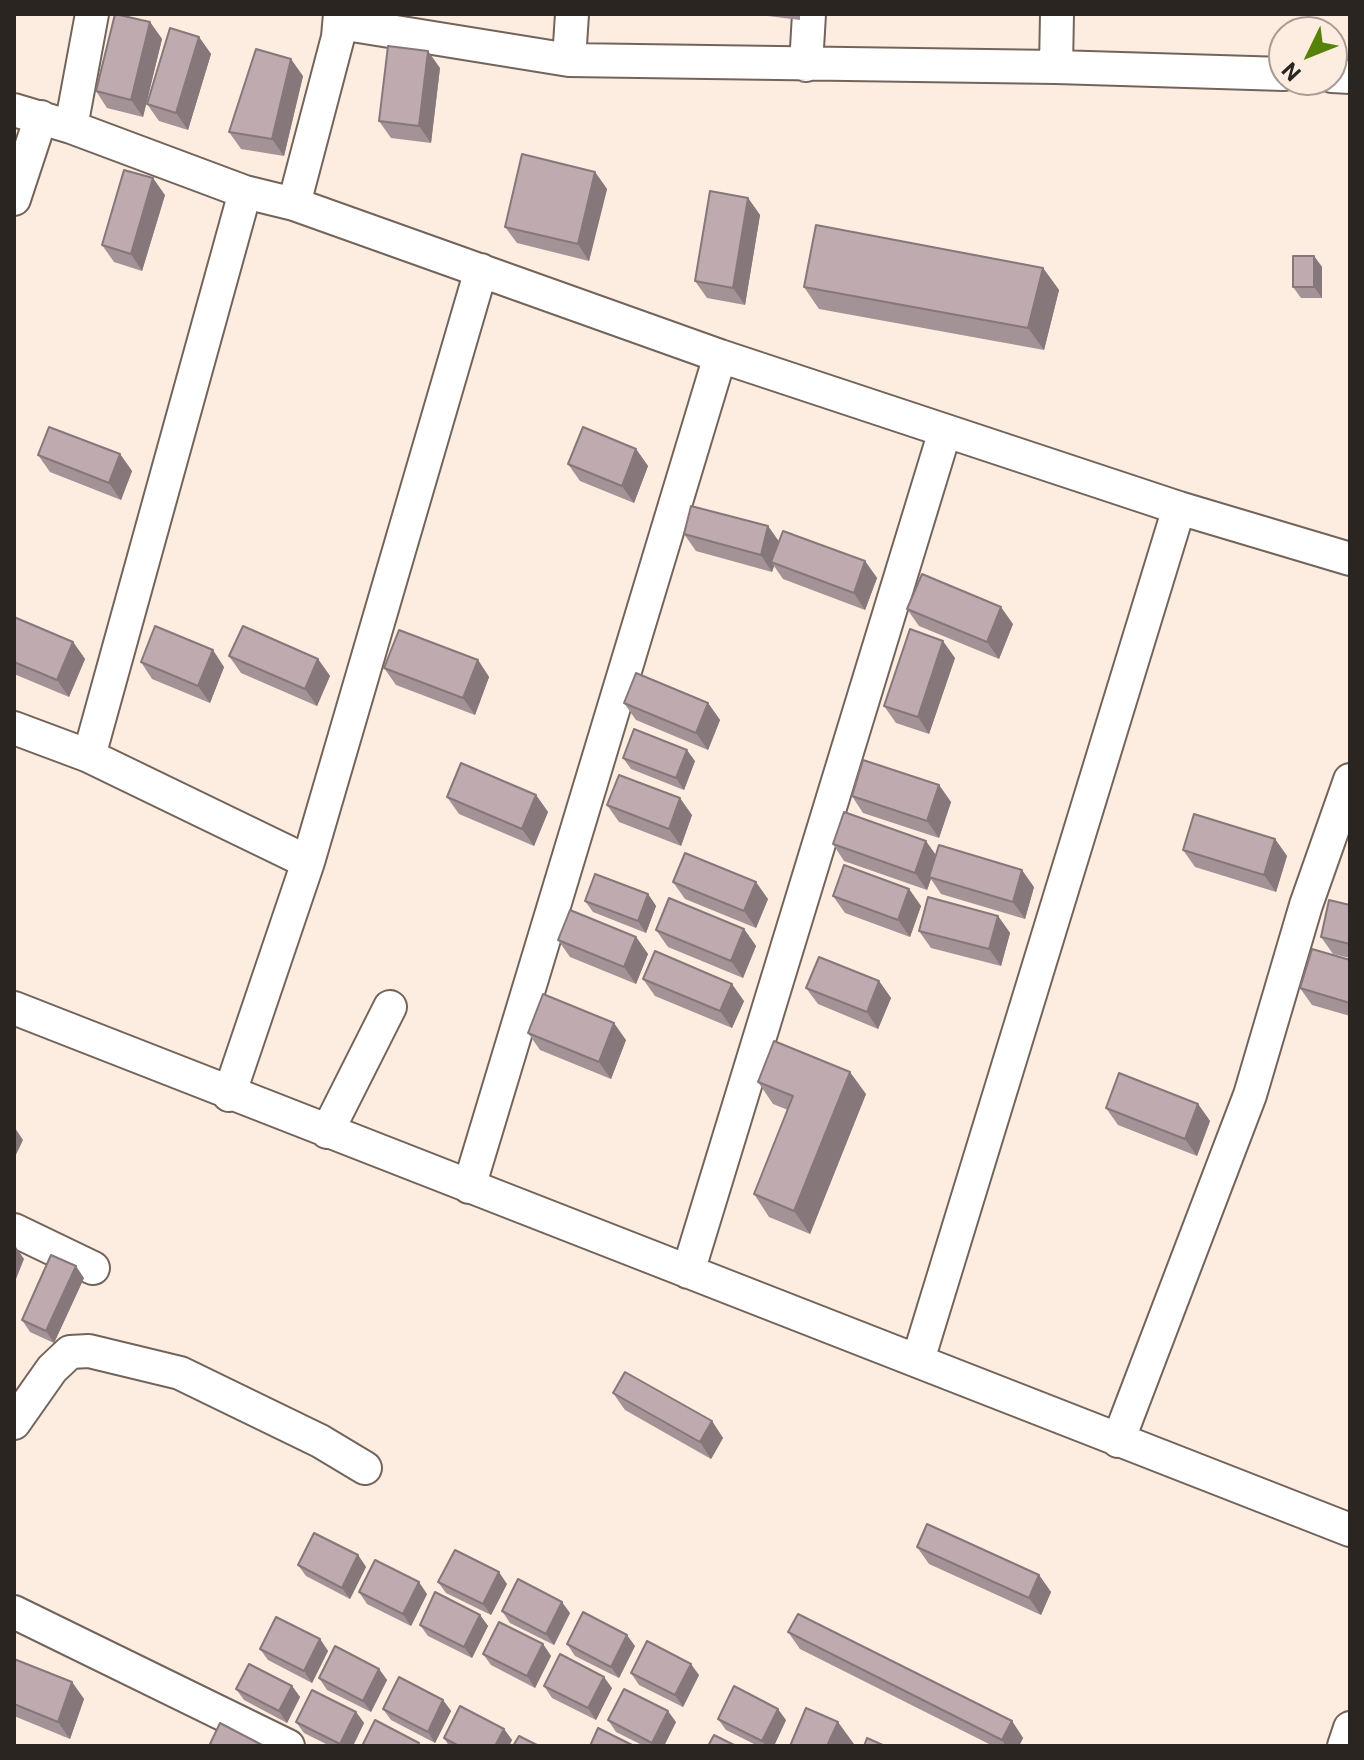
<!DOCTYPE html>
<style>
body{margin:0}
#map{position:relative;width:1364px;height:1760px;overflow:hidden;background:#fdece0;font-family:Roboto,sans-serif}
canvas{display:block}
.frame{position:absolute;inset:0;border:16px solid #2b2521;pointer-events:none}
.north{position:absolute;left:1268px;top:16px;width:80px;height:80px;box-sizing:border-box;background:#fdece0;border:2px solid #a99c94;border-radius:50%;rotate:227deg;font-size:22px;font-weight:700;line-height:32px;text-align:center;color:#2b2521}
.north::after{content:'';display:block;margin:auto;width:28px;height:36px;background:#578209;clip-path:polygon(50% 0,100% 100%,50% 72%,0 100%)}
</style>
<div id="map">
<canvas width="1364" height="1760"></canvas>
<div class="frame"></div>
<div class="north">N</div>
</div>
<script>
const c = document.querySelector('canvas').getContext('2d');
c.lineJoin = 'round';
function shape(rows) {
  const path = new Path2D();
  for (const r of rows) {
    path.moveTo(r[0], r[1]);
    for (let i = 2; i < r.length; i += 2) path.lineTo(r[i], r[i + 1]);
  }
  return path;
}
function trace(path, color, width, dash) {
  c.strokeStyle = color;
  c.lineWidth = width;
  c.lineCap = dash ? 'butt' : 'round';
  c.setLineDash(dash || []);
  c.stroke(path);
}
function fillPath(path, color) {
  c.fillStyle = color;
  c.fill(path, 'evenodd');
}
const minor = shape([
 [340,23,569,60,1056,67,1284,74],
 [569,60,572,14],
 [806,65,809,14],
 [1056,67,1057,14],
 [1332,76,1350,77],
 [14,110,71,127,245,192,294,204,720,356,1179,508,1350,559],
 [71,127,92,14],
 [14,199,41,117],
 [294,204,338,37,340,14],
 [14,728,89,756,308,862],
 [89,756,245,192],
 [14,1008,1350,1530],
 [229,1095,308,862,481,270],
 [327,1132,390,1007],
 [469,1187,720,356],
 [14,1230,93,1268],
 [688,1272,945,431],
 [918,1360,1179,508],
 [14,1423,52,1369,70,1352,89,1351,180,1373,320,1441,365,1468],
 [1118,1441,1250,1095,1306,905,1350,780],
 [14,1612,288,1746],
 [1344,1746,1350,1728]
]);
const wall = shape([
 [717,14,747,14,747,16],
 [759,14,800,14,800,20,760,15],
 [150,22,162,39,143,117,107,108,96,91],
 [199,37,211,54,188,130,159,121,147,104],
 [440,68,431,143,391,138,379,121],
 [303,76,284,156,241,149,229,132],
 [595,172,607,189,589,261,517,243,505,227],
 [165,195,142,271,114,262,102,245],
 [748,198,760,215,745,305,707,298,695,281],
 [1314,256,1322,267,1322,298,1301,298,1293,287],
 [1043,268,1059,290,1044,350,819,309,804,287],
 [636,449,648,466,634,503,580,481,568,464],
 [120,454,132,471,121,500,50,472,38,455],
 [768,526,779,542,865,561,877,578,865,610,783,579,774,566,772,572,696,551,684,534],
 [907,609,1013,624,999,659,919,626],
 [14,617,73,642,85,659,69,697,14,674],
 [229,656,318,659,330,676,317,706,241,673],
 [955,658,929,734,896,723,884,706],
 [478,660,489,677,475,715,396,685,384,668],
 [141,662,224,667,210,703,152,679],
 [624,703,708,703,720,720,708,750,636,720],
 [623,758,695,761,684,790,631,769],
 [939,785,951,802,939,838,863,813,852,796],
 [536,795,548,812,534,846,459,814,447,797],
 [607,805,692,815,681,846,619,822],
 [1275,839,1287,856,1276,892,1195,867,1183,850],
 [833,844,936,855,1034,887,1025,919,941,894,931,879,927,890,844,861],
 [673,882,768,899,756,928,685,899],
 [909,889,921,906,910,937,845,913,833,896],
 [648,894,656,906,646,933,593,912,585,901],
 [1350,905,1350,958,1333,954,1321,937],
 [998,916,1010,933,1001,966,931,948,919,931],
 [744,929,756,946,743,978,668,947,656,930],
 [636,937,648,954,636,984,570,957,558,940],
 [1350,960,1350,1016,1312,1005,1300,988],
 [643,979,744,1001,732,1028,655,996],
 [879,981,891,998,878,1029,818,1004,806,988],
 [528,1033,626,1040,611,1079,540,1050],
 [758,1082,866,1094,810,1234,769,1217,754,1194,788,1110,773,1104],
 [1198,1104,1210,1121,1197,1156,1118,1125,1106,1108],
 [84,1278,54,1343,30,1332,22,1320],
 [613,1393,712,1421,723,1438,711,1459,625,1410],
 [917,1547,1039,1575,1051,1592,1041,1615,929,1564],
 [358,1555,366,1567,350,1599,306,1576,298,1565],
 [438,1582,507,1584,491,1615,446,1593],
 [359,1592,427,1594,411,1626,367,1604],
 [502,1611,570,1613,554,1645,510,1623],
 [480,1615,488,1626,472,1658,428,1636,420,1625],
 [788,1632,1012,1721,1023,1738,1019,1746,993,1746,800,1649],
 [320,1639,328,1651,312,1683,268,1660,260,1649],
 [543,1644,551,1656,535,1688,491,1665,483,1654],
 [567,1644,635,1646,619,1678,575,1656],
 [14,1659,72,1682,84,1699,70,1739,14,1716],
 [379,1669,387,1680,371,1712,327,1690,319,1678],
 [631,1673,699,1675,683,1707,639,1685],
 [292,1686,300,1697,287,1723,244,1700,236,1689],
 [544,1686,612,1688,596,1720,552,1698],
 [443,1700,451,1711,435,1743,391,1720,383,1709],
 [356,1712,364,1723,353,1746,330,1746,304,1733,296,1722],
 [718,1719,786,1720,774,1746,758,1746,726,1730],
 [608,1720,676,1722,664,1746,644,1746,616,1732],
 [504,1729,512,1740,509,1746,449,1746,444,1738]
]);
const shadedWall = shape([
 [150,22,162,39,143,117,131,100],
 [199,37,211,54,188,130,176,113],
 [428,51,440,68,431,143,419,126],
 [291,59,303,76,284,156,272,139],
 [595,172,607,189,589,261,578,244],
 [153,178,165,195,142,271,131,254],
 [748,198,760,215,745,305,733,288],
 [1314,256,1322,267,1322,298,1314,287],
 [1043,268,1059,290,1044,350,1028,328],
 [636,449,648,466,634,503,622,486],
 [120,454,132,471,121,500,109,483],
 [768,526,780,543,771,562,774,566,772,572,761,555],
 [865,561,877,578,865,610,854,593],
 [1001,607,1013,624,999,659,987,642],
 [943,641,955,658,929,734,918,717],
 [73,642,85,659,69,697,57,680],
 [213,650,224,667,210,703,198,686],
 [318,659,330,676,317,706,305,689],
 [478,660,489,677,475,715,463,698],
 [708,703,720,720,708,750,696,733],
 [687,750,695,761,684,790,676,778],
 [939,785,951,802,939,838,927,821],
 [536,795,548,812,534,846,522,829],
 [680,798,692,815,681,846,669,829],
 [1275,839,1287,856,1276,892,1264,875],
 [926,841,938,858,929,877,931,879,927,890,915,873],
 [1022,870,1034,887,1025,919,1013,902],
 [756,882,768,899,756,928,744,911],
 [909,889,921,906,910,937,898,920],
 [648,894,656,906,646,933,638,921],
 [998,916,1010,933,1001,966,989,949],
 [744,929,756,946,743,978,731,961],
 [636,937,648,954,636,984,624,967],
 [879,981,891,998,878,1029,867,1012],
 [732,984,744,1001,732,1028,720,1011],
 [614,1023,626,1040,611,1079,599,1062],
 [850,1072,866,1094,810,1234,794,1211],
 [1198,1104,1210,1121,1197,1156,1185,1139],
 [15,1128,23,1140,14,1159,14,1130],
 [16,1247,24,1259,14,1284,14,1253],
 [76,1266,84,1278,54,1343,46,1331],
 [712,1421,723,1438,711,1459,700,1442],
 [358,1555,366,1567,350,1599,342,1588],
 [499,1572,507,1584,491,1615,483,1604],
 [1039,1575,1051,1592,1041,1615,1029,1598],
 [419,1582,427,1594,411,1626,403,1614],
 [562,1602,570,1613,554,1645,546,1634],
 [480,1615,488,1626,472,1658,464,1647],
 [627,1635,635,1646,619,1678,611,1667],
 [320,1639,328,1651,312,1683,304,1671],
 [543,1644,551,1656,535,1688,527,1676],
 [691,1664,699,1675,683,1707,675,1695],
 [379,1669,387,1680,371,1712,363,1701],
 [604,1677,612,1688,596,1720,588,1708],
 [72,1682,84,1699,70,1739,58,1722],
 [292,1686,300,1697,287,1723,279,1711],
 [443,1700,451,1711,435,1743,428,1732],
 [778,1709,786,1720,774,1746,766,1746,762,1741],
 [668,1711,676,1722,664,1746,654,1746,652,1743],
 [356,1712,364,1723,353,1746,342,1746,340,1744],
 [1012,1721,1023,1738,1019,1746,1006,1746,1002,1740],
 [838,1722,854,1744,853,1746,827,1746],
 [504,1729,512,1740,509,1746,495,1746]
]);
const building = shape([
 [115,14,150,22,131,100,96,91,115,14],
 [170,28,199,37,176,113,147,104,170,28],
 [388,46,428,51,419,126,379,121,388,46],
 [256,49,291,59,272,139,229,132,256,49],
 [522,154,595,172,578,244,505,227,522,154],
 [124,170,153,178,131,254,102,245,124,170],
 [710,191,748,198,733,288,695,281,710,191],
 [816,225,1043,268,1028,328,804,287,816,225],
 [1293,256,1314,256,1314,287,1293,287,1293,256],
 [49,427,120,454,109,483,38,455,49,427],
 [583,427,636,449,622,486,568,464,583,427],
 [691,506,768,526,761,555,684,534,691,506],
 [783,531,865,561,854,593,771,562,783,531],
 [922,574,1001,607,987,642,907,609,922,574],
 [14,617,73,642,57,680,14,662,14,617],
 [155,626,213,650,198,686,141,662,155,626],
 [243,626,318,659,305,689,229,656,243,626],
 [910,629,943,641,918,717,884,706,910,629],
 [399,630,478,660,463,698,384,668,399,630],
 [636,673,708,703,696,733,624,703,636,673],
 [634,729,687,750,676,778,623,758,634,729],
 [863,760,939,785,927,821,852,796,863,760],
 [461,763,536,795,522,829,447,797,461,763],
 [619,775,680,798,669,829,607,805,619,775],
 [844,812,926,841,915,873,833,844,844,812],
 [1194,814,1275,839,1264,875,1183,850,1194,814],
 [939,845,1022,870,1013,902,929,877,939,845],
 [685,853,756,882,744,911,673,882,685,853],
 [844,865,909,889,898,920,833,896,844,865],
 [595,874,648,894,638,921,585,901,595,874],
 [928,897,998,916,989,949,919,931,928,897],
 [669,898,744,929,731,961,656,930,669,898],
 [1329,900,1350,905,1350,944,1321,937,1329,900],
 [570,910,636,937,624,967,558,940,570,910],
 [1312,949,1350,960,1350,1003,1300,988,1312,949],
 [655,951,732,984,720,1011,643,979,655,951],
 [819,957,879,981,867,1012,806,988,819,957],
 [543,994,614,1023,599,1062,528,1033,543,994],
 [774,1041,850,1072,794,1211,754,1194,793,1096,758,1082,774,1041],
 [1119,1073,1198,1104,1185,1139,1106,1108,1119,1073],
 [51,1255,76,1266,46,1331,22,1320,51,1255],
 [625,1372,712,1421,700,1442,613,1393,625,1372],
 [927,1524,1039,1575,1029,1598,917,1547,927,1524],
 [314,1533,358,1555,342,1588,298,1565,314,1533],
 [455,1550,499,1572,483,1604,438,1582,455,1550],
 [375,1560,419,1582,403,1614,359,1592,375,1560],
 [518,1579,562,1602,546,1634,502,1611,518,1579],
 [435,1592,480,1615,464,1647,420,1625,435,1592],
 [583,1612,627,1635,611,1667,567,1644,583,1612],
 [798,1614,1012,1721,1002,1740,788,1632,798,1614],
 [276,1617,320,1639,304,1671,260,1649,276,1617],
 [499,1622,543,1644,527,1676,483,1654,499,1622],
 [647,1641,691,1664,675,1695,631,1673,647,1641],
 [335,1646,379,1669,363,1701,319,1678,335,1646],
 [560,1654,604,1677,588,1708,544,1686,560,1654],
 [14,1659,72,1682,58,1722,14,1704,14,1659],
 [249,1664,292,1686,279,1711,236,1689,249,1664],
 [399,1677,443,1700,428,1732,383,1709,399,1677],
 [734,1686,778,1709,762,1741,718,1719,734,1686],
 [624,1689,668,1711,652,1743,608,1720,624,1689],
 [312,1690,356,1712,340,1744,296,1722,312,1690],
 [460,1706,504,1729,495,1746,459,1746,444,1738,460,1706],
 [806,1708,838,1722,827,1746,790,1746,806,1708],
 [375,1720,419,1743,418,1746,362,1746,375,1720],
 [220,1723,262,1745,261,1746,214,1746,210,1744,220,1723],
 [598,1728,634,1746,590,1746,598,1728],
 [714,1735,736,1746,708,1746,714,1735],
 [519,1736,539,1746,513,1746,519,1736],
 [867,1738,885,1746,864,1746,867,1738]
]);
trace(minor, '#72645a', 36);
trace(minor, '#fff', 32);
fillPath(wall, '#a39296');
fillPath(shadedWall, '#85777a');
fillPath(building, '#beaaaf');
trace(building, '#85777a', 2);
</script>
